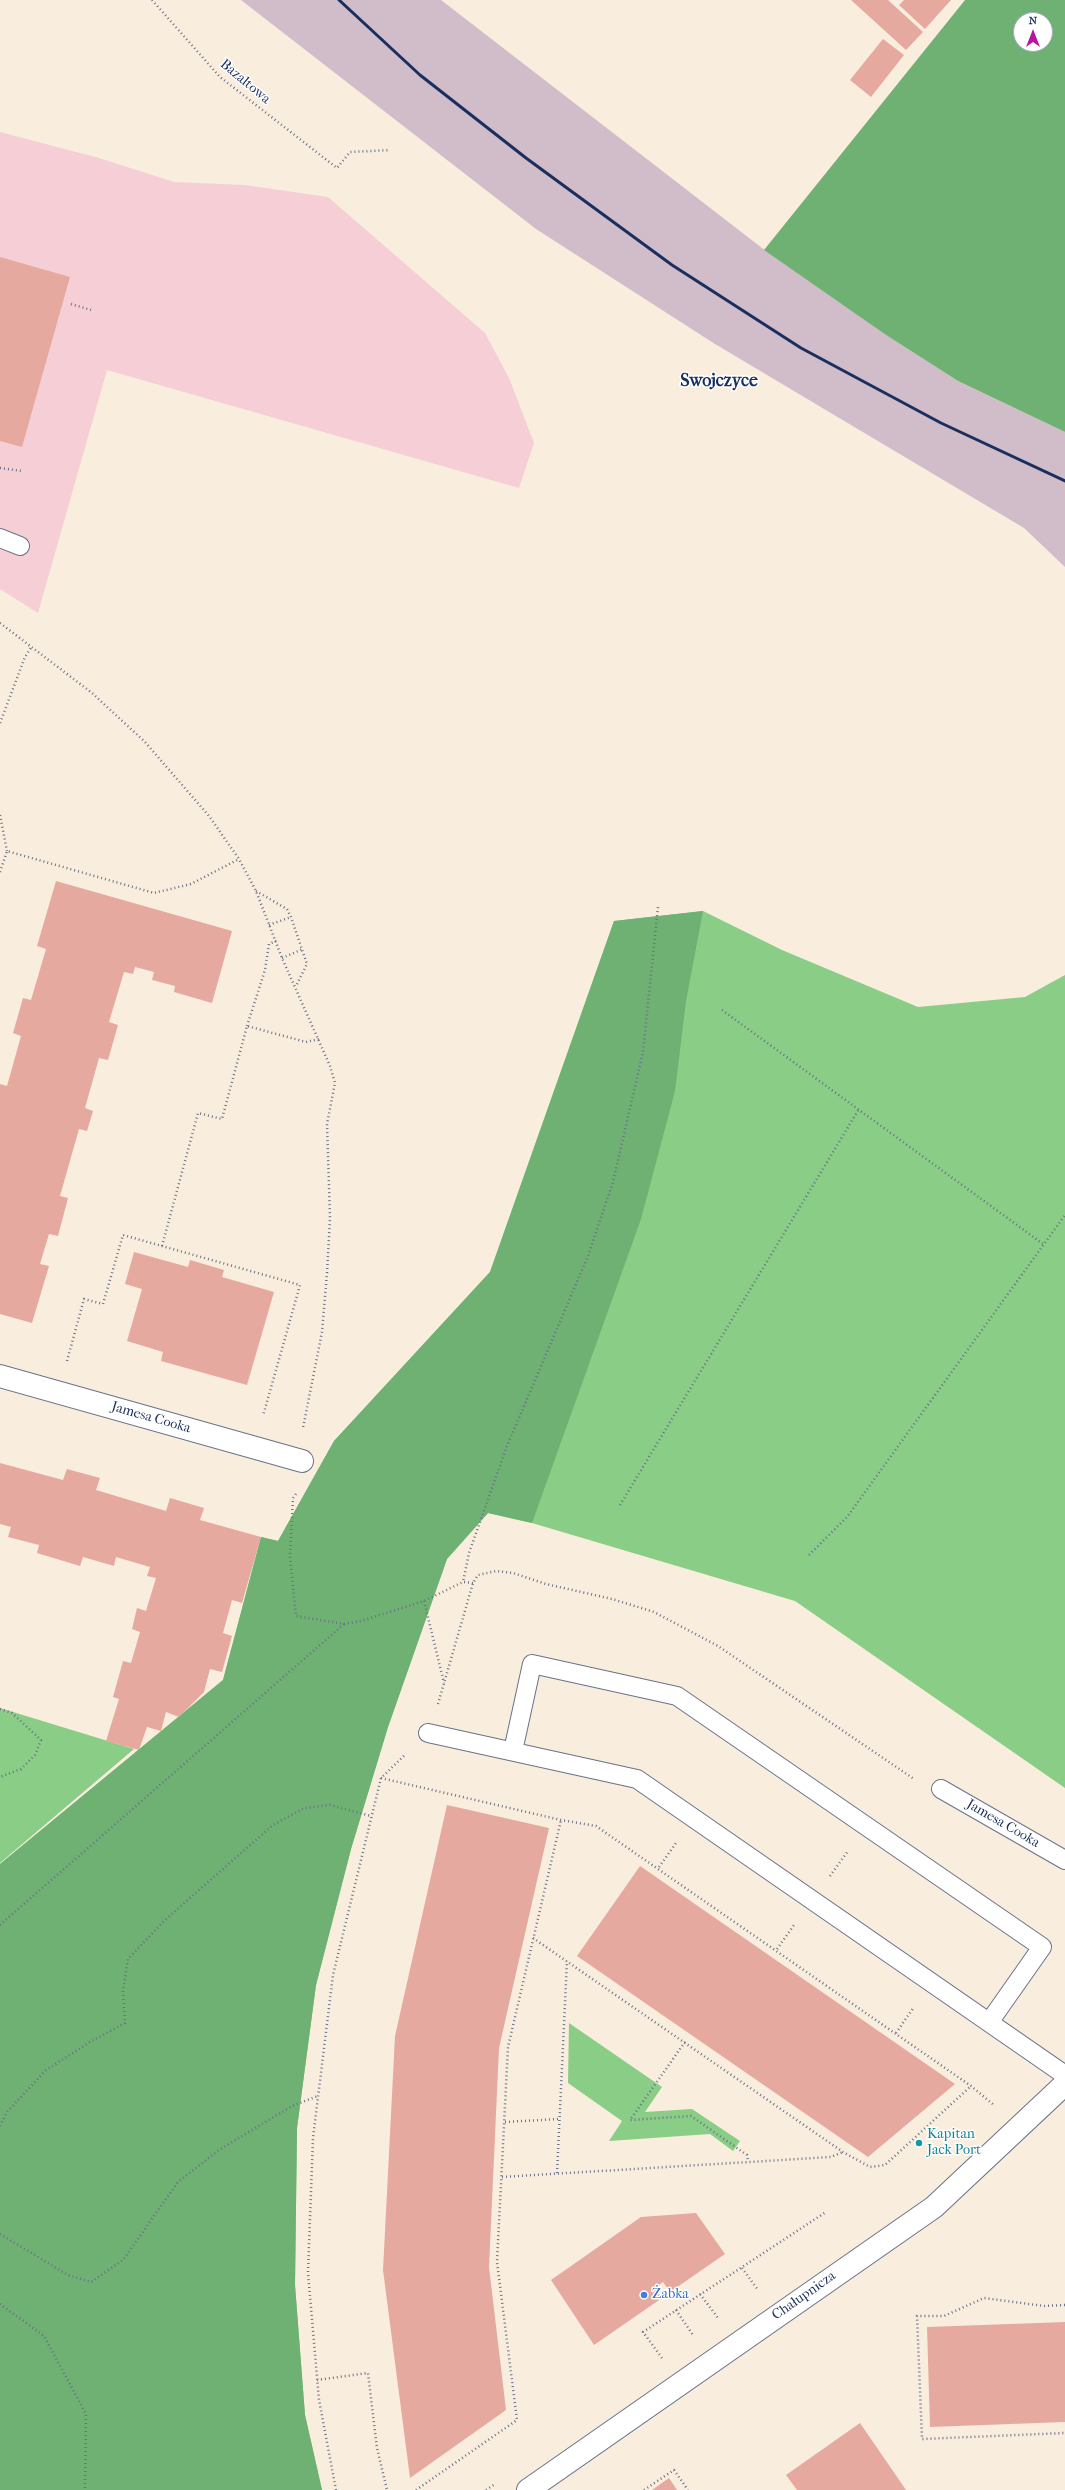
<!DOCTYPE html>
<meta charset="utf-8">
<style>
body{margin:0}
#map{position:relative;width:1065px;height:2490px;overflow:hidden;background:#f9eddd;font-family:"IM FELL French Canon",serif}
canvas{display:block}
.north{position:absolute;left:1013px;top:12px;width:40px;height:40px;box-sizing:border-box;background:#fff;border:1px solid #a4acbf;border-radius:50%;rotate:0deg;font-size:11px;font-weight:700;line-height:16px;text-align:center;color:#1b2f5e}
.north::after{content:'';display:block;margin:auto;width:14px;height:18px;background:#b5179e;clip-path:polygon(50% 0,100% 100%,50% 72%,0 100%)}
</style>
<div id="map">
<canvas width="1065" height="2490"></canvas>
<div class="north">N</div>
</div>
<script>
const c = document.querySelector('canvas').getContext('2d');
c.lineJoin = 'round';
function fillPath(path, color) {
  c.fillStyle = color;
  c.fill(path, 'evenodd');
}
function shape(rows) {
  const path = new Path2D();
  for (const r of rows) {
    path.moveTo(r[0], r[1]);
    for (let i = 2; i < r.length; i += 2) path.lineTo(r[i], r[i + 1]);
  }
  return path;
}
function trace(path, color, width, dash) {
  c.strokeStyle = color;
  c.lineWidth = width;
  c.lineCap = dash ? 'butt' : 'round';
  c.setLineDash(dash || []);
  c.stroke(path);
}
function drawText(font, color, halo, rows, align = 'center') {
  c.font = font + ' "IM FELL French Canon",serif';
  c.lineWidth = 3;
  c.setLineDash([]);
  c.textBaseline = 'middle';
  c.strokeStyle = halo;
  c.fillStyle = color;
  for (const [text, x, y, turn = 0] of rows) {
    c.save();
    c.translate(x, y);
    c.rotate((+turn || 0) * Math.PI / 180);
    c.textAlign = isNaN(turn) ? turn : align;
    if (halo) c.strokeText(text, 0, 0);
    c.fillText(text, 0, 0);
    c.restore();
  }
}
const built = shape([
 [0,132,99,158,174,182,245,185,328,197,485,333,509,378,534,443,519,488,107,370,38,613,0,589]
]);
const industrial = shape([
 [241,0,441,0,762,248,886,335,958,381,1065,432,1065,567,1024,528,715,344,536,229]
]);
const green = shape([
 [703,911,782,950,918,1007,1025,997,1065,975,1065,1788,795,1601,532,1523,488,1513,447,1559,388,1727,351,1849,316,1985,297,2128,295,2285,305,2415,322,2490,0,2490,0,1864,223,1680,261,1537,278,1541,334,1441,490,1272,614,921],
 [0,1708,134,1749,0,1863],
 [569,2023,662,2087,645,2112,692,2109,740,2141,733,2151,710,2134,609,2141,622,2121,568,2083]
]);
const forest = shape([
 [965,0,1065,0,1065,432,958,381,886,335,764,250],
 [1021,20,1045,20,1045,44,1021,44],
 [703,911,686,1001,675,1091,641,1219,532,1523,488,1513,447,1559,388,1727,351,1849,316,1985,297,2128,295,2285,305,2415,322,2490,0,2490,0,1864,223,1680,261,1537,278,1541,334,1441,490,1272,614,921]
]);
const building = shape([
 [851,0,888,0,923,32,906,50],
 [904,0,951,0,925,29,899,5],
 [883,39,904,55,871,97,850,80],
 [0,257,70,277,22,447,0,441],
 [56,881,232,931,212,1003,174,992,175,986,152,980,154,972,135,967,133,974,124,972,109,1022,118,1025,108,1060,99,1058,85,1108,93,1111,87,1131,79,1129,60,1196,68,1198,58,1236,49,1234,40,1264,49,1266,32,1323,0,1314,0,1084,7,1086,21,1036,13,1033,23,998,31,1000,46,949,37,946],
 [134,1252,188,1267,190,1260,224,1270,222,1277,274,1292,247,1385,161,1361,163,1352,127,1341,142,1289,125,1284],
 [0,1463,63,1480,67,1469,100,1478,96,1490,166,1511,170,1498,204,1508,200,1520,261,1537,242,1603,232,1600,223,1633,232,1636,222,1672,210,1669,204,1692,179,1717,166,1712,161,1731,147,1727,139,1750,106,1741,119,1699,113,1697,123,1661,131,1663,140,1632,132,1629,137,1608,146,1611,156,1578,147,1576,150,1567,116,1557,114,1566,83,1557,80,1566,37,1553,39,1545,8,1537,11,1527,0,1524],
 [447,1805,549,1828,499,2048,489,2267,506,2410,410,2478,383,2270,395,2036],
 [640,1866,955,2084,868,2157,577,1956],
 [696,2213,725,2254,670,2292,663,2282,655,2288,662,2298,594,2345,551,2280,641,2217],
 [1065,2322,1065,2422,930,2427,927,2327],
 [860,2423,906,2490,797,2490,786,2475],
 [669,2478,677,2490,652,2490]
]);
const path = shape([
 [152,0,220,77,337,168,350,152,390,150],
 [71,304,91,310],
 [0,468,22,471],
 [0,623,92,693,145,742,209,816,239,859,256,891,282,958,330,1066,335,1083,327,1124,330,1218,327,1273,322,1332,303,1428],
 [0,723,25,657,32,646],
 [0,815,7,851],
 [0,872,7,851,154,893,191,884,239,859],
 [256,891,287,909,291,917,307,964,296,986],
 [269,925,291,917],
 [282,958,303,949],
 [722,1010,1043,1244],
 [247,1026,265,970,269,944,276,941],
 [162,1246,198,1113,222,1119,247,1026,306,1042,319,1039],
 [67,1361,84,1299,103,1304,123,1235,300,1285,263,1416],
 [296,1494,293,1498,290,1557,296,1616,344,1624,361,1621,424,1601,463,1582],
 [620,1505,859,1109],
 [809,1555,847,1517,1065,1215],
 [473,1583,463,1582,469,1553,507,1446,588,1256,613,1182,643,1052,658,907],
 [424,1601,444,1683],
 [438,1704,473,1583,478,1575,496,1571,513,1573,546,1584,612,1599,654,1612,718,1646,914,1779],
 [0,1709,12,1713,41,1740,35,1755,21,1769,0,1777],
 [381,1778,561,1820,596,1826,971,2086,995,2106],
 [659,1867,676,1843],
 [830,1876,848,1851],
 [0,1925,344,1624],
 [533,1938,843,2152,870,2167,885,2165,971,2086],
 [777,1949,794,1925],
 [896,2033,914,2007],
 [685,2042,630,2120,691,2116,747,2155,748,2161],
 [505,2122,559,2119],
 [0,2126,7,2112,46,2070,90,2042,125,2023,123,1991,128,1959,165,1920,273,1825,304,1808,330,1805,371,1816],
 [557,2173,567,1961],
 [502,2177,831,2157,843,2152],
 [0,2234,68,2275,91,2282,123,2260,178,2182,219,2150,292,2106,318,2096],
 [742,2268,758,2290],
 [700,2294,718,2318],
 [0,2304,44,2336,86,2414,85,2490],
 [1065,2305,1044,2306,984,2298,944,2316,917,2316,922,2439,1065,2433],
 [676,2310,693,2335],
 [662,2358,643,2332,826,2212],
 [317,2380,368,2373,377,2448,387,2490],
 [336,2490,319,2400,308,2273,313,2138,333,1975,381,1778,406,1754],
 [416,2490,517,2420,497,2262,508,2047,561,1820],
 [486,2490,495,2484],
 [644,2490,674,2470,688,2490]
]);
const service = shape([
 [0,538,20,546],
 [428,1733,637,1779,1065,2075],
 [513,1751,532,1664,677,1696,1042,1947,990,2021],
 [941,1789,1065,1860]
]);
const minor = shape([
 [0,1376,302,1461],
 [528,2490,934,2207,1065,2084]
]);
const rail = shape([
 [339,0,420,75,526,158,672,265,801,348,941,423,1065,481]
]);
const markers = [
 [919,2143,4,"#0f9aa8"],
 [644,2295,4,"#3f7fe0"]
];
const streetNames = [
 ["Bazaltowa",245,82,40],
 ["Jamesa Cooka",151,1418,16],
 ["Jamesa Cooka",1003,1824,30],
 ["Chałupnicza",804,2296,-35]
];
const cultureNames = [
 ["Kapitan",927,2135],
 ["Jack Port",927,2151]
];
const shopNames = [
 ["Żabka",652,2295]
];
const districtNames = [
 ["Swojczyce",719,382]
];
fillPath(built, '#f6cfd6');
fillPath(industrial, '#d1bdc9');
fillPath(green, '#8acd86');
fillPath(forest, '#6fb073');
fillPath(building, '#e6a99f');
trace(service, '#69728a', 20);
trace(minor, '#69728a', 24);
trace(path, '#69728a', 2.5, [1, 3]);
trace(service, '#fff', 18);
trace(minor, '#fff', 22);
trace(rail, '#1b2f5e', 3);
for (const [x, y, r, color] of markers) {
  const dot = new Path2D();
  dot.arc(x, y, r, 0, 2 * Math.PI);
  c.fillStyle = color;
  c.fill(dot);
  trace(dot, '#fff', 1.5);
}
drawText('14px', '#1b2f5e', '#fff', streetNames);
drawText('14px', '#0d838f', '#fff', cultureNames, 'left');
drawText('14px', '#366cbe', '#fff', shopNames, 'left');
drawText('bold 18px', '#1b2f5e', '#fff', districtNames);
</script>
